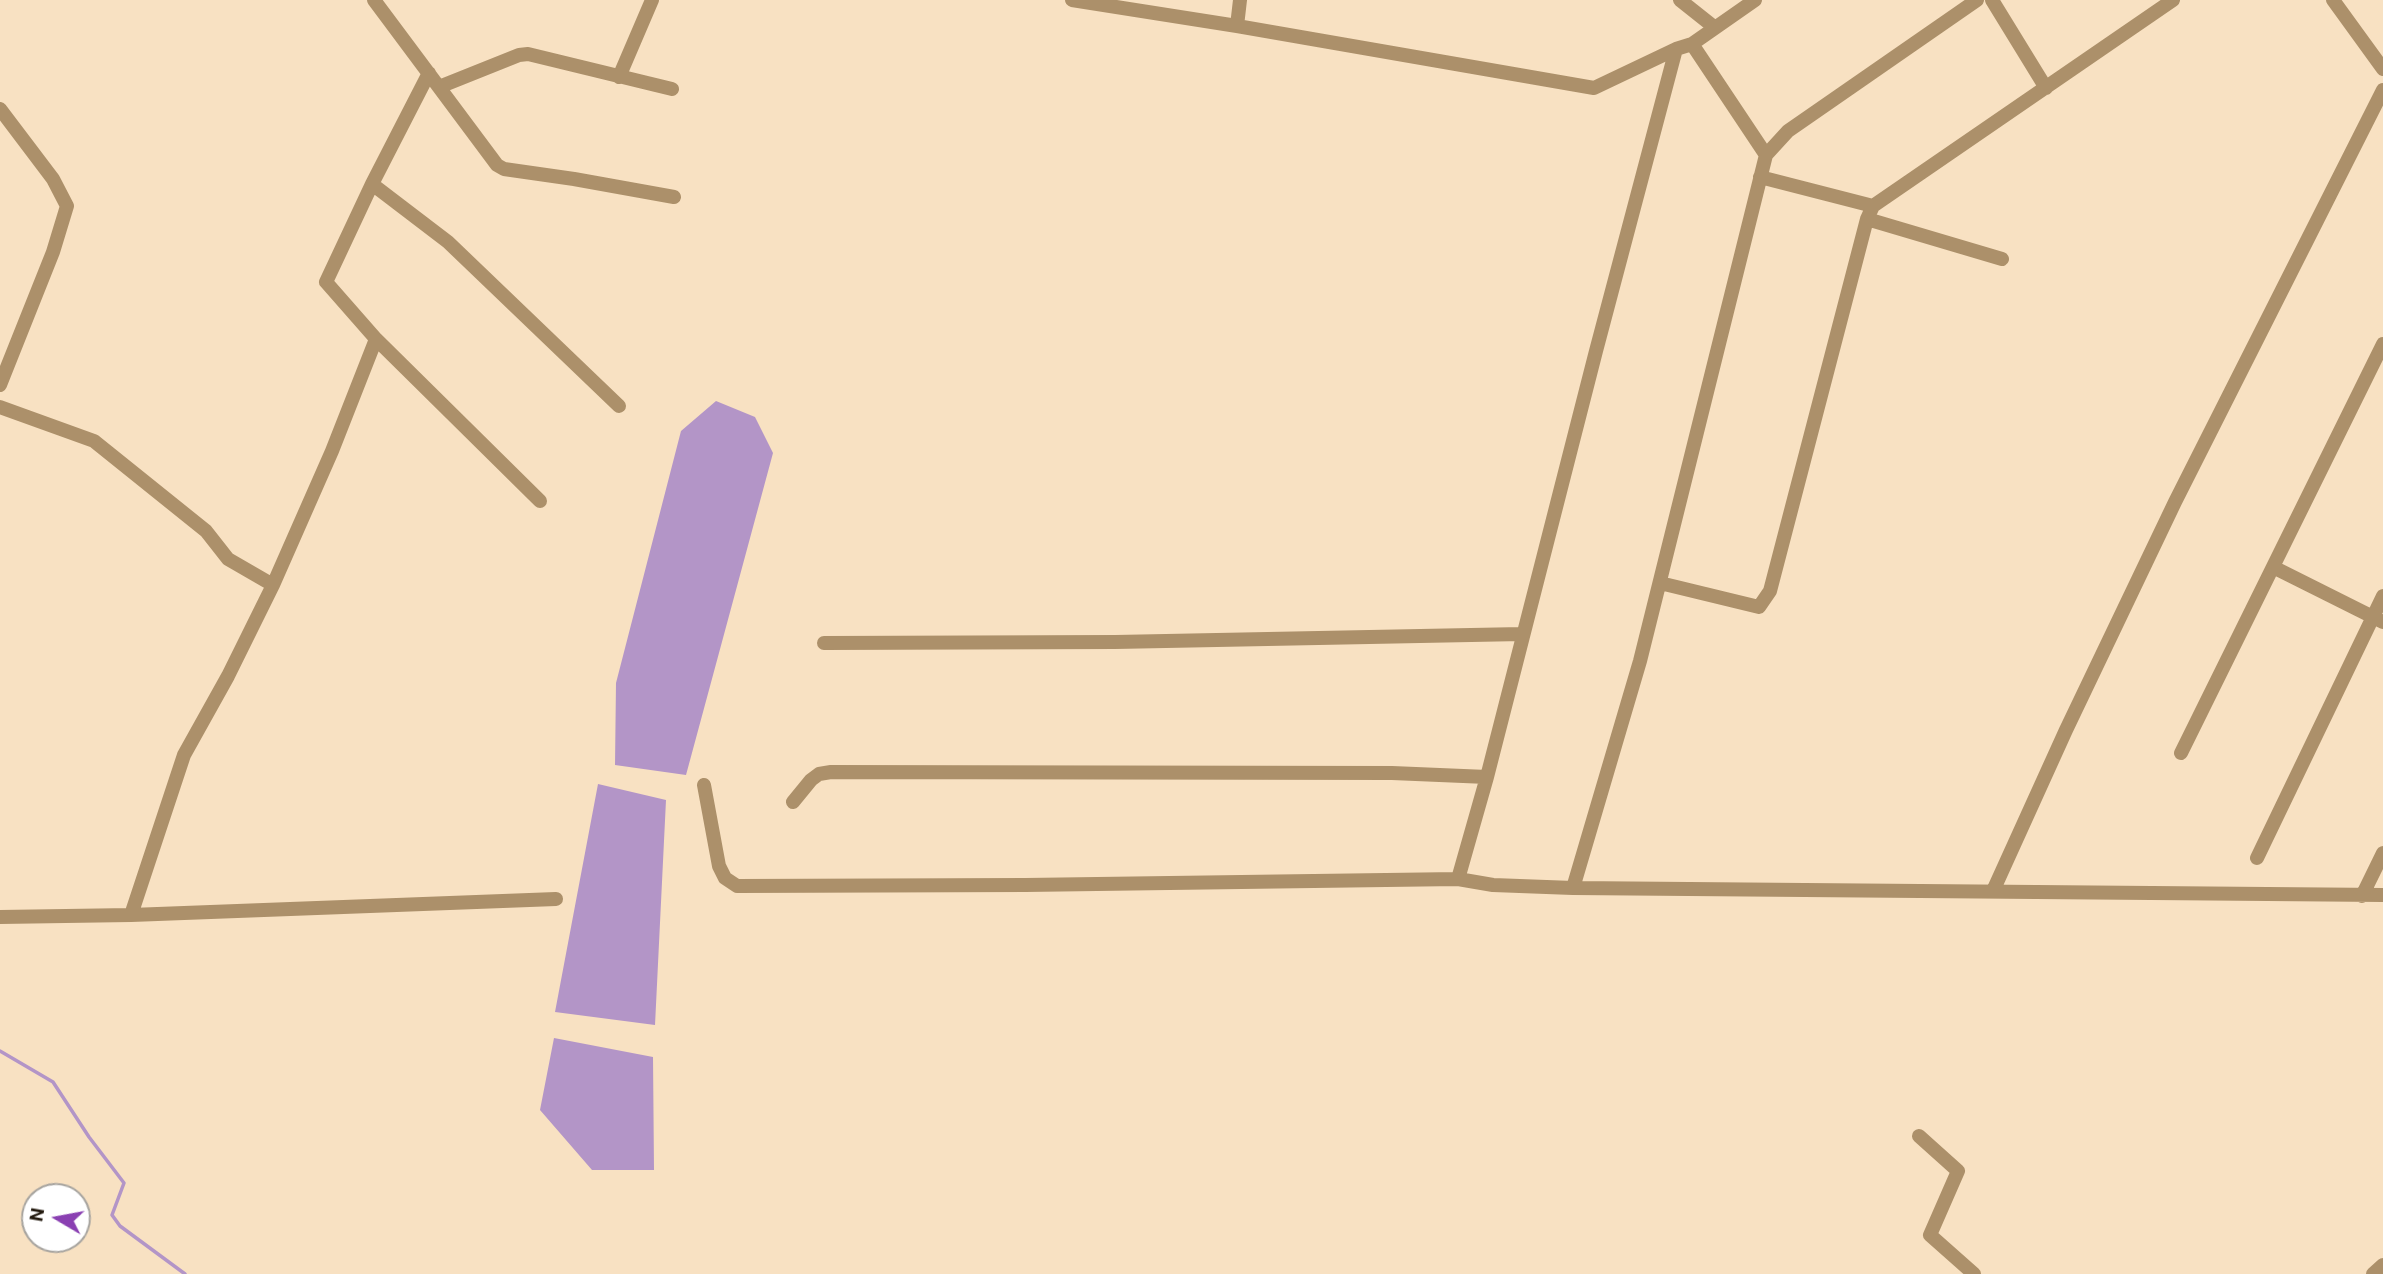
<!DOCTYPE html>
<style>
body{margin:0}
#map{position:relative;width:2383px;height:1274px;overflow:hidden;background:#f8e1c2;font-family:Roboto,sans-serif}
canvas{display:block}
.north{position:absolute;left:21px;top:1183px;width:70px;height:70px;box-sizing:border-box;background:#fff;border:2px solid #a7a49f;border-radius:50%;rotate:280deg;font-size:19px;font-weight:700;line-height:28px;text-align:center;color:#241b10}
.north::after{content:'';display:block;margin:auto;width:24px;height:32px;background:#8a40b2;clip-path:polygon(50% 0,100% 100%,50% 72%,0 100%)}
</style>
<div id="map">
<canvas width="2383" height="1274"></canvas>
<div class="north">N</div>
</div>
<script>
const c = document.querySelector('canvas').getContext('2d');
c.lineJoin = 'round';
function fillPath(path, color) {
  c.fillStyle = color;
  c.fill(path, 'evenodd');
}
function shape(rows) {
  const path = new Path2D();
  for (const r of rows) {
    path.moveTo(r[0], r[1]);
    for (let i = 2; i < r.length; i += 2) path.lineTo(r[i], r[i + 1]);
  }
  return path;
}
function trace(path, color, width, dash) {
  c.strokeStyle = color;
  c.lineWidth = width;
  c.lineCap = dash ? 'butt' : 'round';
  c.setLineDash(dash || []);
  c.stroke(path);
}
const water = shape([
 [716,401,755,417,773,453,686,775,615,765,616,683,681,431],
 [598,784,666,800,655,1025,555,1012],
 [554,1038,653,1057,654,1170,592,1170,540,1110]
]);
const stream = shape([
 [0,1051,53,1082,89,1137,124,1183,112,1215,120,1226,185,1274]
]);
const minor = shape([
 [374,0,497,165,504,169,574,179,674,197],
 [1072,0,1237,26,1594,88,1676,49,1692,44,1755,0],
 [1680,0,1714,27],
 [1992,0,2046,88],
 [2333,0,2383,69],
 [1237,26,1240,0],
 [1692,44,1766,155],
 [429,73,372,184,326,282,376,339,540,501],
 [619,77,652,0],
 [439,87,519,55,528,54,672,89],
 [0,109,53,179,67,206,53,252,0,385],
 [1760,177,1873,206],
 [372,184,448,242,619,406],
 [1867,219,2002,259],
 [0,407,94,441,206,531,228,559,273,585],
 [2273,567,2383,622],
 [1660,583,1759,607,1770,591,1867,219,1873,206,2173,0],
 [824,643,1115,642,1522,634],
 [2181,753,2383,344],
 [704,785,719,866,725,878,737,886,1025,885,1458,879,1493,885,1573,888,2383,895],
 [793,802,811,780,819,774,831,772,1392,773,1487,777],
 [2257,858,2383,596],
 [1458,879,1487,777,1596,351,1676,49],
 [1573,888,1640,661,1766,155,1788,131,1977,0],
 [1993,891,2066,730,2175,502,2383,90],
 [2362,896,2383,853],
 [131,915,184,755,228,676,273,585,332,451,376,339],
 [0,917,131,915,556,899],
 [1919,1136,1958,1171,1930,1235,1974,1274],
 [2373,1274,2383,1265]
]);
fillPath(water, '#b395c7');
trace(stream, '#b395c7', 3.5);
trace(minor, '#ac906a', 14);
</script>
